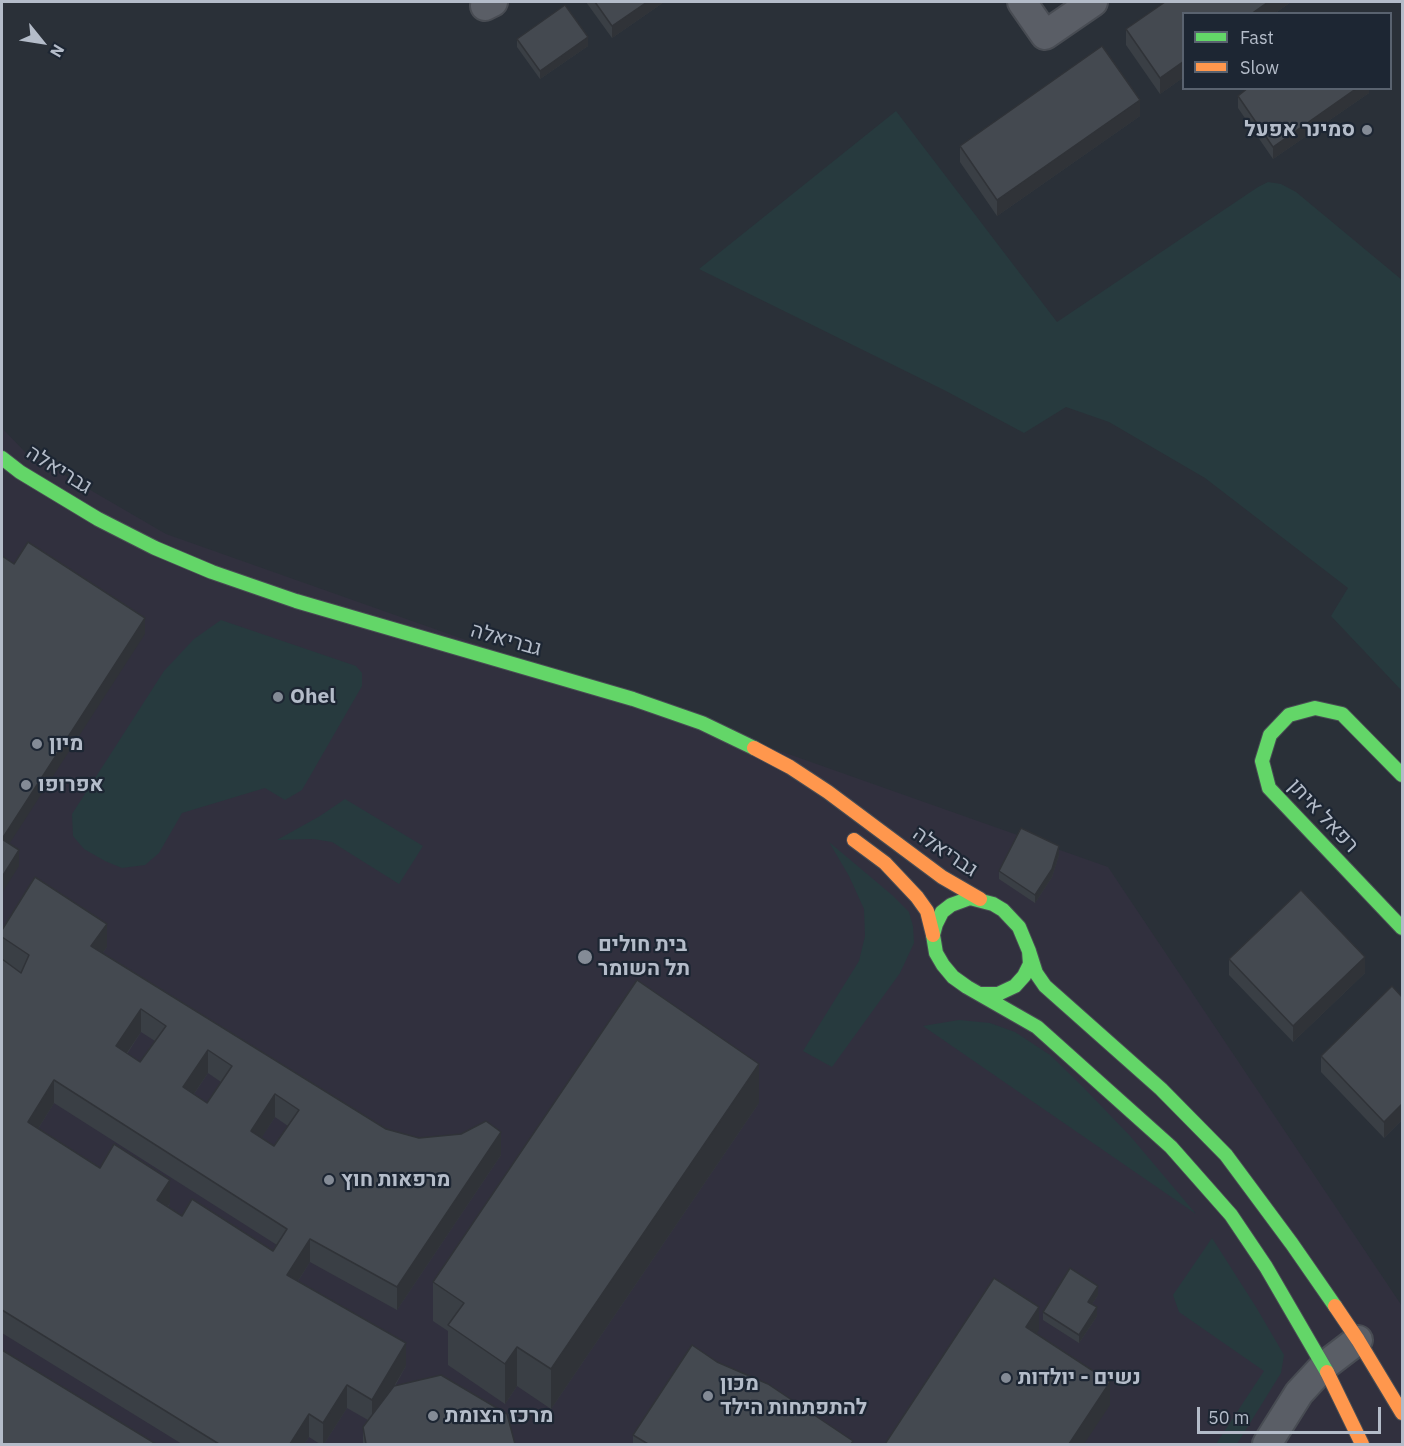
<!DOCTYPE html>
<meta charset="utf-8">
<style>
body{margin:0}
#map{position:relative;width:1404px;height:1446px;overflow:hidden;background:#2a3038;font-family:"IBM Plex Sans",sans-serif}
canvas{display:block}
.frame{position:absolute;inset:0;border:3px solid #b4bcc9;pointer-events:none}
.legend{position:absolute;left:1182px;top:12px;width:210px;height:78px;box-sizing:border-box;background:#1d2633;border:2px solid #59626f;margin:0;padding:8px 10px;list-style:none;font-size:18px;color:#b4bcc9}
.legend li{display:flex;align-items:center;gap:12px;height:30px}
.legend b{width:30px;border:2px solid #59626f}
.north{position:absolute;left:12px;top:12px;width:60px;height:60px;-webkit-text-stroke:4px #1d2633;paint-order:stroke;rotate:120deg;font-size:16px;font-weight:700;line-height:24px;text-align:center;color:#b4bcc9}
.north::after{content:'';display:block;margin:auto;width:21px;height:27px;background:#b4bcc9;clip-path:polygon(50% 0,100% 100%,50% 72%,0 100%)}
.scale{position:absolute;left:1197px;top:1407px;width:184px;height:27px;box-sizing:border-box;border:3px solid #b4bcc9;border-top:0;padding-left:8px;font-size:18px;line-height:21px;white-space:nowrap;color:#b4bcc9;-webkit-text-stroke:4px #1d2633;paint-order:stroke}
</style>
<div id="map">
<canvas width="1404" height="1446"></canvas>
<div class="frame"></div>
<ul class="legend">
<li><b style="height:8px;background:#63d668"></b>Fast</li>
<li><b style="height:8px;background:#ff974d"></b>Slow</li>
</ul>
<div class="north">N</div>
<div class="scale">50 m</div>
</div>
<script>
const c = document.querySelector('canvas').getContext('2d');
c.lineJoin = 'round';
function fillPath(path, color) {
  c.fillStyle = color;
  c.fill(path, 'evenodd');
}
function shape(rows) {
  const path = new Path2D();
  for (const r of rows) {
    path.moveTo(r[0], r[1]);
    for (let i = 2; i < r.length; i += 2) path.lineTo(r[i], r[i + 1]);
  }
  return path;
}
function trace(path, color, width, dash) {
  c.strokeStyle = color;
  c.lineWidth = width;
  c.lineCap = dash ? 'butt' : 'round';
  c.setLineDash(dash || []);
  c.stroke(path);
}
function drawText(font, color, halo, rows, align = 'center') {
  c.font = font + ' "IBM Plex Sans",Heebo,sans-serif';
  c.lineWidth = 4.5;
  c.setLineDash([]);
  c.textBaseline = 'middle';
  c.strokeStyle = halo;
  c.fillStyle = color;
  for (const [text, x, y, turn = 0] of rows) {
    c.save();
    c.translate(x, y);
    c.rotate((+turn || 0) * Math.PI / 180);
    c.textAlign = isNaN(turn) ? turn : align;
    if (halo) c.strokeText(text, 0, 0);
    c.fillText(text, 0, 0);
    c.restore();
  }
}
const medical = shape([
 [2,428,25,452,166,534,1108,867,1402,1306,1402,1444,2,1444]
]);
const green = shape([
 [896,111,1057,322,1258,187,1268,182,1281,184,1296,192,1402,280,1402,691,1331,616,1348,588,1205,478,1109,422,1066,407,1024,433,946,391,699,269],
 [221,620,356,666,362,673,362,686,302,790,285,800,265,788,182,813,159,853,145,865,122,868,105,861,84,849,73,836,72,814,164,671,194,639],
 [345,799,423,846,399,884,332,842,313,839,277,840,320,816],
 [829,842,892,895,909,912,913,926,914,943,900,973,832,1067,803,1051,859,961,865,936,864,909,849,876],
 [959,1020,990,1023,1015,1032,1050,1055,1082,1086,1131,1137,1196,1214,923,1026],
 [1212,1238,1256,1307,1284,1355,1281,1373,1237,1444,1216,1444,1264,1371,1179,1312,1173,1295]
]);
const street = shape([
 [1022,2,1045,35,1093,2],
 [485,6,493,2],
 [1267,1444,1299,1393,1324,1366,1358,1340]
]);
const fast = shape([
 [2,458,20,472,98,519,155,548,212,572,296,601,633,699,702,723,754,748],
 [1402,775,1342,714,1315,708,1289,715,1270,735,1262,761,1269,788,1402,928],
 [1029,951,1036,973,1045,986,1161,1089,1226,1155,1292,1244,1335,1306],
 [981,994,998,994,1015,986,1024,976,1030,964,1029,951,1019,927,1003,910,993,904,970,898,951,905,942,912,936,924,933,935,936,953,943,965,953,977,967,987,1037,1027,1171,1147,1231,1215,1266,1267,1327,1372]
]);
const slow = shape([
 [754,748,790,767,828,792,942,877,980,899],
 [854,840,885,863,917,897,927,911,933,935],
 [1335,1306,1358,1340,1402,1413],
 [1327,1372,1362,1444]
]);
const wall = shape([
 [586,2,664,2,612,38],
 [1165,2,1291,2,1274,14,1184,14,1184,77,1160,94,1126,45,1126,29],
 [517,39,588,46,540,79,517,47],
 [1369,88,1369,93,1273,159,1238,108,1238,96],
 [1140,116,997,216,960,162,960,146],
 [1059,855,1052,877,1035,903,999,879,999,871],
 [2,930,107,947,102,954,386,1129,419,1138,501,1155,397,1310,310,1262,298,1281,406,1366,395,1386,515,1444,363,1444,363,1427,368,1420,347,1408,324,1444,320,1444,309,1437,304,1444,182,1444,2,1333],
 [141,1032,155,1041,140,1062,127,1054],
 [208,1073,221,1082,207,1103,194,1094],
 [54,1103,277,1245,273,1251,182,1216,168,1207,170,1203,100,1168,38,1129],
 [275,1117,288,1126,274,1146,261,1138],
 [1229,959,1365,973,1293,1042,1229,975],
 [1402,997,1402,1120,1384,1138,1321,1072,1321,1056],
 [759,1103,551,1409,517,1386,505,1404,448,1365,448,1331,433,1321,433,1282],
 [1098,1295,1092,1304,1097,1316,1079,1343,1043,1320,1043,1312],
 [717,1362,853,1444,633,1444,633,1435]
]);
const shadedWall = shape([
 [647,2,664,2,612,38,612,26],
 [1268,2,1291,2,1274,14,1251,14],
 [588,37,588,46,540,79,540,71],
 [1184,61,1184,77,1160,94,1160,78],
 [1357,88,1369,88,1369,93,1273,159,1273,147],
 [1140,100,1140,116,997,216,997,200],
 [145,618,145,634,2,855,2,839],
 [1059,846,1059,855,1052,877,1035,903,1035,895],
 [19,850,19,866,2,893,2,877],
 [107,924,107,947,91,969,91,946],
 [1365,957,1365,973,1293,1042,1293,1026],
 [141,1009,141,1032,116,1069,116,1046],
 [208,1050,208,1073,183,1110,183,1087],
 [759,1064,759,1103,551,1409,551,1369],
 [54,1080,54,1103,28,1145,28,1122],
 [275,1094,275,1117,251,1154,251,1131],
 [1402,1104,1402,1120,1384,1138,1384,1122],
 [501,1132,501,1155,397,1310,397,1287],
 [170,1180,170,1203,157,1223,157,1200],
 [310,1239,310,1262,287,1298,287,1275],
 [1098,1286,1098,1295,1088,1310,1088,1302],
 [1039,1307,1039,1330,1026,1350,1026,1327],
 [1097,1307,1097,1316,1079,1343,1079,1335],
 [406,1343,406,1366,372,1423,372,1400],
 [517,1347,517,1386,505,1404,505,1364],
 [1110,1382,1110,1405,1084,1444,1069,1444],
 [347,1385,347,1408,324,1444,323,1444,323,1423],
 [309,1414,309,1437,304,1444,290,1444]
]);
const building = shape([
 [595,2,647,2,612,26,595,2],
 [1165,2,1268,2,1251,14,1184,14,1184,61,1160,78,1126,29,1165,2],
 [565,5,588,37,540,71,517,39,565,5],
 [1102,46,1140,100,997,200,960,146,1102,46],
 [1248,88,1357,88,1273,147,1238,96,1248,88],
 [28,542,145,618,2,839,2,556,14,564,28,542],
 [1021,828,1059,846,1052,869,1035,895,999,871,1021,828],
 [2,839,19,850,2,877,2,839],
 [35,877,107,924,91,946,386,1129,419,1138,461,1134,486,1121,501,1132,397,1287,310,1239,287,1275,406,1343,372,1400,347,1385,323,1423,309,1414,290,1444,219,1444,2,1310,2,959,21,973,29,955,2,937,2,930,35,877],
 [141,1009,166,1026,140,1062,116,1046,141,1009],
 [208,1050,232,1066,207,1103,183,1087,208,1050],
 [54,1080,287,1229,273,1251,192,1199,182,1216,157,1200,170,1180,114,1144,100,1168,28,1122,54,1080],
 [275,1094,299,1110,274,1146,251,1131,275,1094],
 [1301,890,1365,957,1293,1026,1229,959,1301,890],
 [637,980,759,1064,551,1369,517,1347,505,1364,448,1325,464,1303,433,1282,637,980],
 [1392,986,1402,997,1402,1104,1384,1122,1321,1056,1392,986],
 [1070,1268,1098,1286,1088,1302,1097,1307,1079,1335,1043,1312,1070,1268],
 [994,1278,1039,1307,1026,1327,1110,1382,1069,1444,885,1444,994,1278],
 [692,1345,717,1362,768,1384,853,1441,851,1444,648,1444,633,1435,692,1345],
 [2,1350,156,1444,2,1444,2,1350],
 [441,1375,507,1414,515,1444,366,1444,363,1427,394,1386,441,1375]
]);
const markers = [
 [1367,130,6,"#848b96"],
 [278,697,6,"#848b96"],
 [37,744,6,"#848b96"],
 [26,785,6,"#848b96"],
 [585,957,8,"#848b96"],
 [329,1180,6,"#848b96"],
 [1006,1378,6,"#848b96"],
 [708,1396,6,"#848b96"],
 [433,1416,6,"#848b96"]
];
const poiNames = [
 ["סמינר אפעל",1355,130,"right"],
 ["Ohel",290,697],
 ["מיון",49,744],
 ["אפרופו",38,785],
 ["בית חולים",598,945],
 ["תל השומר",598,969],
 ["מרפאות חוץ",341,1180],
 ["נשים - יולדות",1018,1378],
 ["מכון",720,1384],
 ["להתפתחות הילד",720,1408],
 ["מרכז הצומת",445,1416]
];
const streetNames = [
 ["גבריאלה",59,470,32],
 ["גבריאלה",506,640,16],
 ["רפאל איתן",1323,816,47],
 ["גבריאלה",945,852,34]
];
fillPath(medical, '#31303e');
fillPath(green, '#273a3e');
trace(street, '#484c53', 32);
trace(fast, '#484c53', 16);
trace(slow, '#484c53', 16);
trace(street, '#5a5e66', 28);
trace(fast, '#63d668', 14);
trace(slow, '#ff974d', 14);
fillPath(wall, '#3a3f45');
fillPath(shadedWall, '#303338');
fillPath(building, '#444950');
trace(building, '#303338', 1.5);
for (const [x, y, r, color] of markers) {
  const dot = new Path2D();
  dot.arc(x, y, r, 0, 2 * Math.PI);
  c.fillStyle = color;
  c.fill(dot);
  trace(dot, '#1d2633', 2);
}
drawText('bold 21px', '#b4bcc9', '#1d2633', poiNames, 'left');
drawText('21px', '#b4bcc9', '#1d2633', streetNames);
</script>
